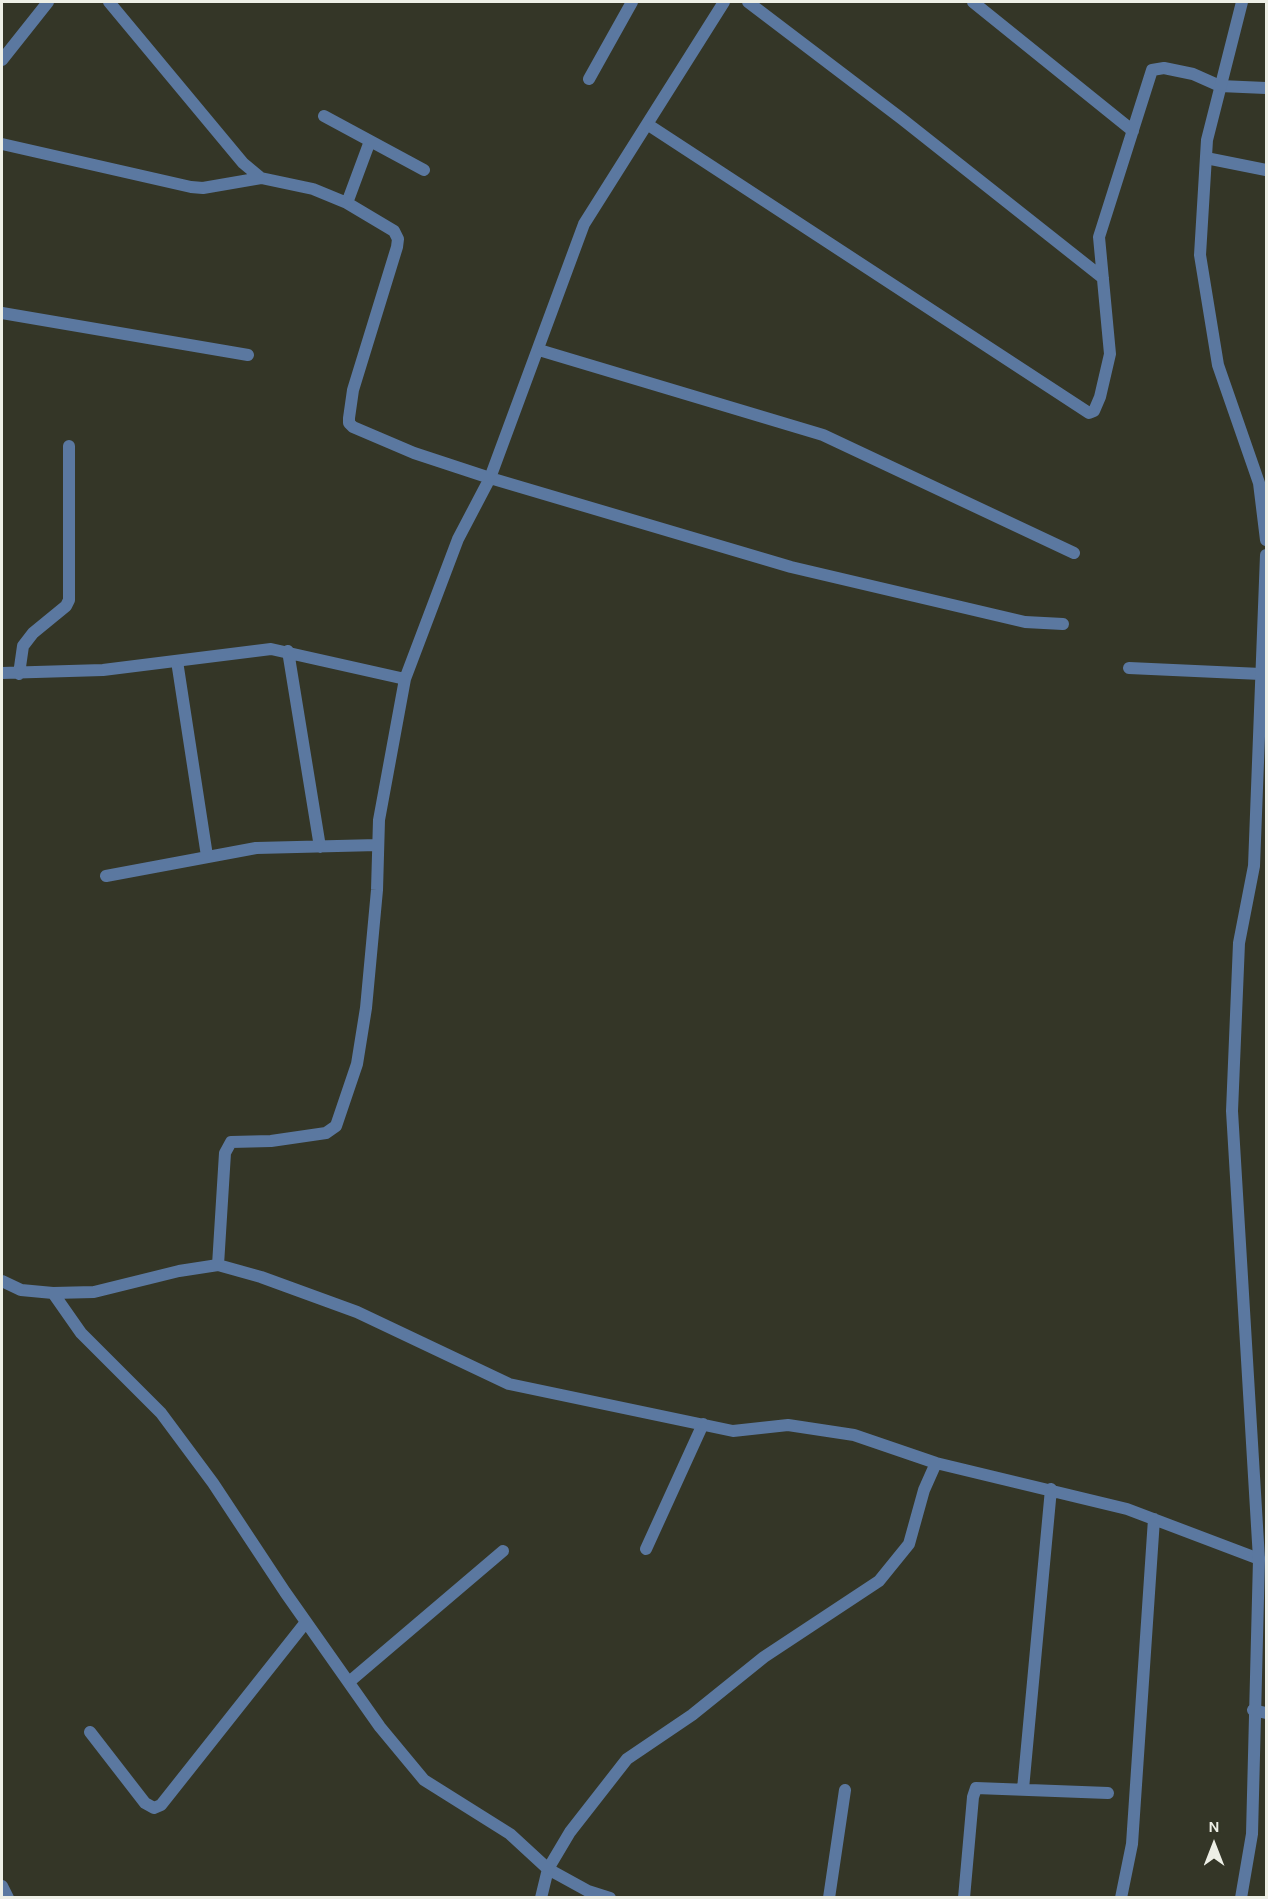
<!DOCTYPE html>
<style>
body{margin:0}
#map{position:relative;width:1268px;height:1899px;overflow:hidden;background:#343627;font-family:Karla,sans-serif}
canvas{display:block}
.frame{position:absolute;inset:0;border:3px solid #edefe6;pointer-events:none}
.north{position:absolute;left:1184px;top:1815px;width:60px;height:60px;-webkit-text-stroke:4px #343627;paint-order:stroke;rotate:0deg;font-size:16px;font-weight:700;line-height:24px;text-align:center;color:#edefe6}
.north::after{content:'';display:block;margin:auto;width:21px;height:27px;background:#edefe6;clip-path:polygon(50% 0,100% 100%,50% 72%,0 100%)}
</style>
<div id="map">
<canvas width="1268" height="1899"></canvas>
<div class="frame"></div>
<div class="north">N</div>
</div>
<script>
const c = document.querySelector('canvas').getContext('2d');
c.lineJoin = 'round';
function shape(rows) {
  const path = new Path2D();
  for (const r of rows) {
    path.moveTo(r[0], r[1]);
    for (let i = 2; i < r.length; i += 2) path.lineTo(r[i], r[i + 1]);
  }
  return path;
}
function trace(path, color, width, dash) {
  c.strokeStyle = color;
  c.lineWidth = width;
  c.lineCap = dash ? 'butt' : 'round';
  c.setLineDash(dash || []);
  c.stroke(path);
}
const minor = shape([
 [109,2,243,163,261,178,313,189,347,203,394,231,398,239,397,247,353,390,349,418,349,423,353,427,414,453,490,478,791,567,1025,622,1063,624],
 [748,2,902,119,1103,278],
 [973,2,1133,131],
 [2,60,48,2],
 [589,79,632,2],
 [324,116,424,170],
 [647,124,1089,413,1094,411,1100,397,1110,354,1099,237,1152,70,1164,68,1193,74,1220,86,1266,88],
 [2,144,191,187,203,188,261,178],
 [1206,158,1266,170],
 [347,203,370,141],
 [2,313,248,355],
 [539,350,823,435,1074,553],
 [288,651,320,847],
 [177,661,207,856],
 [1129,668,1261,674],
 [2,673,103,670,271,649,405,679],
 [19,674,23,646,33,633,66,606,69,600,69,446],
 [106,876,256,848,378,845],
 [218,1265,225,1153,231,1142,271,1141,326,1133,336,1126,357,1064,366,1008,377,890,379,820,405,679,458,539,490,478,584,224,724,2],
 [2,1281,21,1290,53,1293,94,1292,179,1271,218,1265,261,1277,357,1312,509,1384,733,1431,788,1425,854,1435,936,1463,1127,1509,1259,1559],
 [53,1293,81,1333,161,1413,213,1483,285,1592,380,1727,424,1780,510,1834,548,1869,588,1891,610,1898],
 [646,1549,703,1424],
 [349,1682,503,1551],
 [1253,1710,1266,1713],
 [90,1732,145,1803,154,1808,161,1805,306,1622],
 [1023,1789,1051,1489],
 [2,1886,8,1898],
 [541,1898,548,1869,570,1832,627,1759,692,1715,764,1657,879,1581,909,1544,924,1490,936,1463],
 [829,1898,845,1790],
 [964,1898,973,1797,976,1788,1108,1793],
 [1121,1898,1132,1844,1154,1519]
]);
const tertiary = shape([
 [1242,2,1207,140,1200,255,1218,365,1259,483,1266,540],
 [1241,1898,1252,1834,1259,1559,1232,1111,1239,943,1254,866,1266,555]
]);
trace(minor, '#5b78a0', 12);
trace(tertiary, '#5b78a0', 12);
</script>
